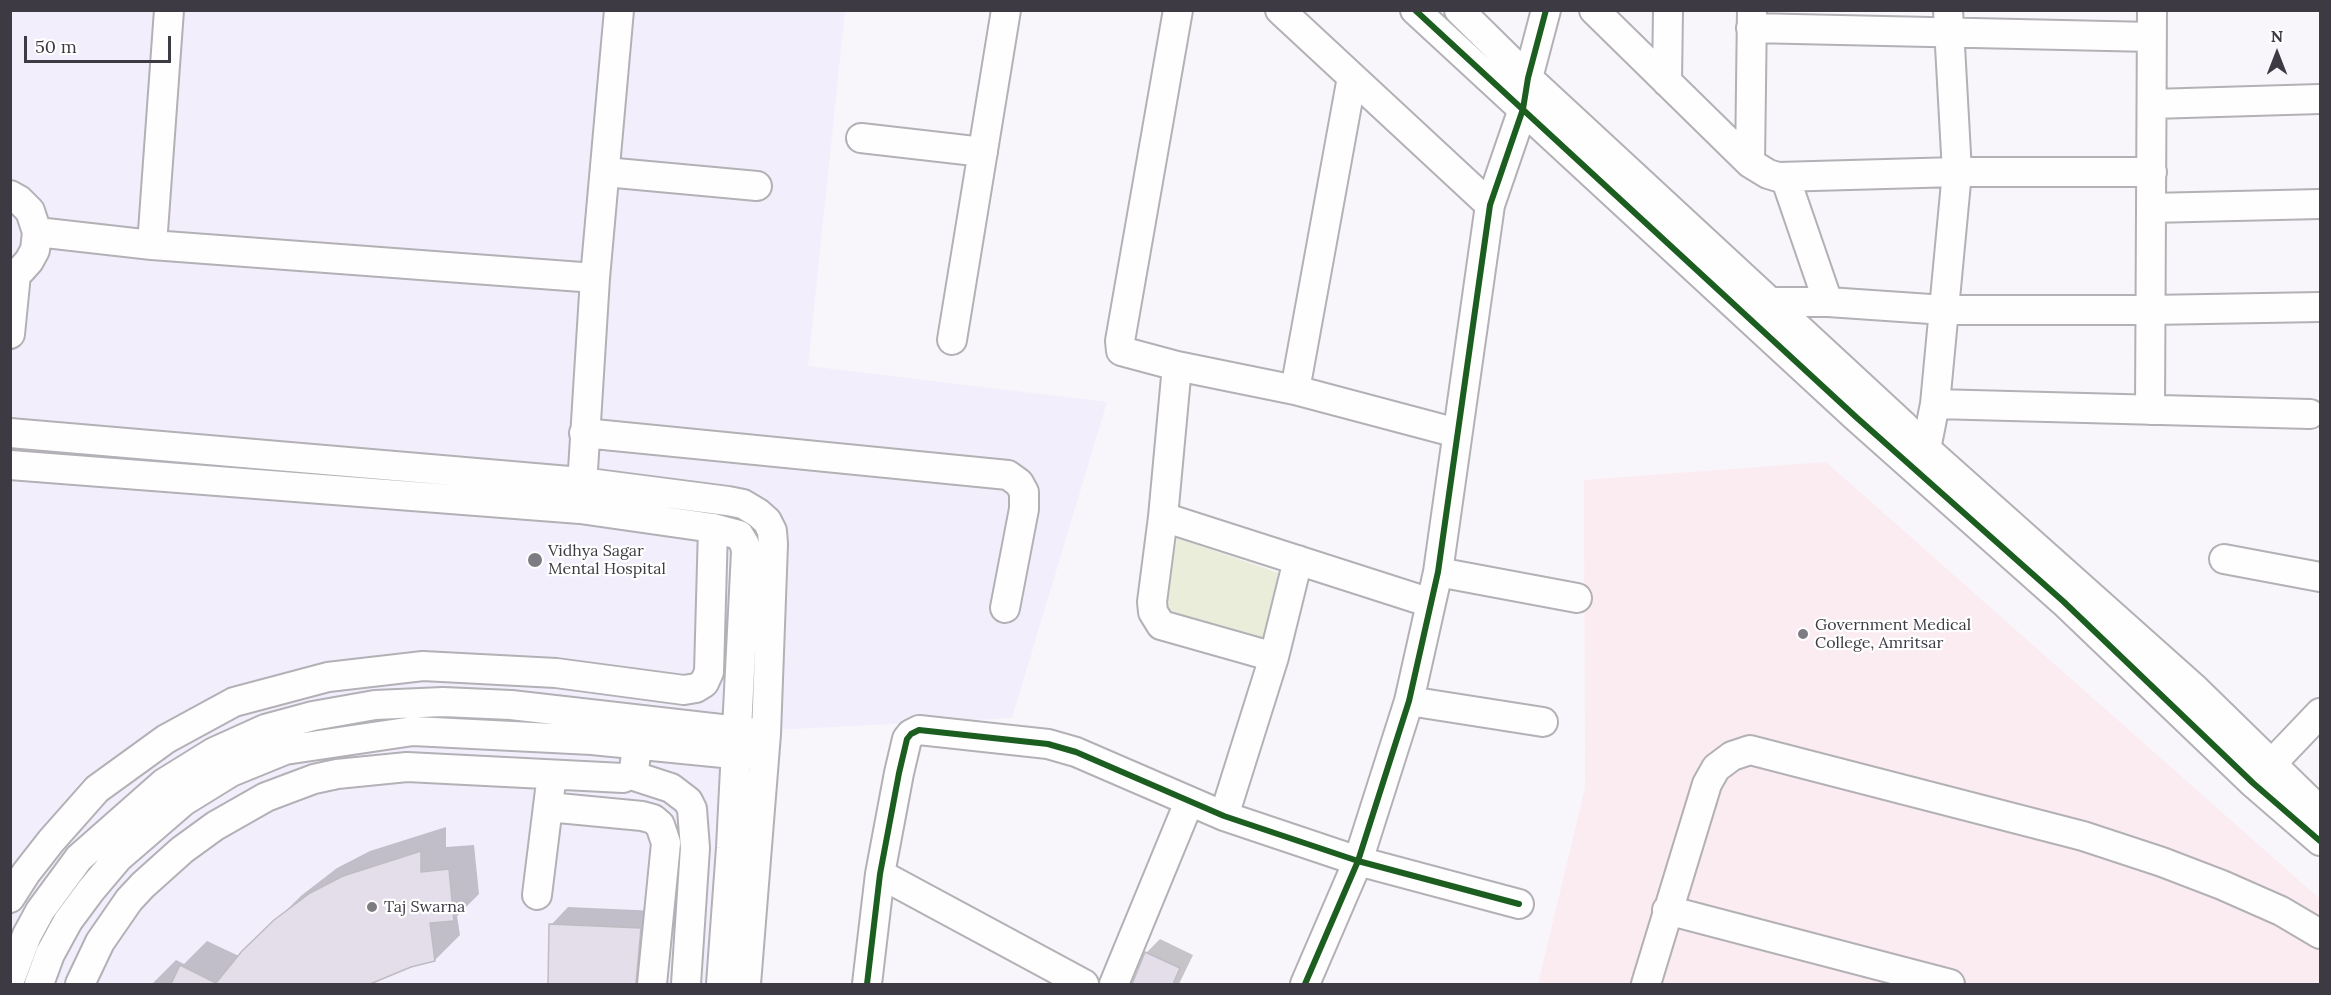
<!DOCTYPE html>
<style>
body{margin:0}
#map{position:relative;width:2331px;height:995px;overflow:hidden;background:#f8f6fa;font-family:Lora,serif}
canvas{display:block}
.frame{position:absolute;inset:0;border:12px solid #3d3a43;pointer-events:none}
.north{position:absolute;left:2247px;top:24px;width:60px;height:60px;-webkit-text-stroke:4px #fff;paint-order:stroke;rotate:0deg;font-size:16px;font-weight:700;line-height:24px;text-align:center;color:#3d3a43}
.north::after{content:'';display:block;margin:auto;width:21px;height:27px;background:#3d3a43;clip-path:polygon(50% 0,100% 100%,50% 72%,0 100%)}
.scale{position:absolute;left:24px;top:36px;width:147px;height:27px;box-sizing:border-box;border:3px solid #3d3a43;border-top:0;padding-left:8px;font-size:18px;line-height:21px;white-space:nowrap;color:#3d3a43;-webkit-text-stroke:4px #fff;paint-order:stroke}
</style>
<div id="map">
<canvas width="2331" height="995"></canvas>
<div class="frame"></div>
<div class="north">N</div>
<div class="scale">50 m</div>
</div>
<script>
const c = document.querySelector('canvas').getContext('2d');
c.lineJoin = 'round';
function fillPath(path, color) {
  c.fillStyle = color;
  c.fill(path, 'evenodd');
}
function shape(rows) {
  const path = new Path2D();
  for (const r of rows) {
    path.moveTo(r[0], r[1]);
    for (let i = 2; i < r.length; i += 2) path.lineTo(r[i], r[i + 1]);
  }
  return path;
}
function trace(path, color, width, dash) {
  c.strokeStyle = color;
  c.lineWidth = width;
  c.lineCap = dash ? 'butt' : 'round';
  c.setLineDash(dash || []);
  c.stroke(path);
}
function drawText(font, color, halo, rows, align = 'center') {
  c.font = font + ' Lora,serif';
  c.lineWidth = 4.5;
  c.setLineDash([]);
  c.textBaseline = 'middle';
  c.strokeStyle = halo;
  c.fillStyle = color;
  for (const [text, x, y, turn = 0] of rows) {
    c.save();
    c.translate(x, y);
    c.rotate((+turn || 0) * Math.PI / 180);
    c.textAlign = isNaN(turn) ? turn : align;
    if (halo) c.strokeText(text, 0, 0);
    c.fillText(text, 0, 0);
    c.restore();
  }
}
const built = shape([
 [10,11,845,11,808,366,1107,402,1012,718,772,730,746,984,11,984]
]);
const education = shape([
 [1826,462,2320,899,2320,984,1538,984,1585,788,1584,480]
]);
const green = shape([
 [1177,538,1288,576,1263,647,1161,613]
]);
const shadow = shape([
 [446,827,446,847,474,845,479,894,457,916,460,935,435,960,387,975,369,984,152,984,176,960,184,964,207,941,239,956,302,895,337,868,370,851],
 [568,907,658,911,660,980,670,983,670,984,550,984,551,925],
 [1160,939,1193,955,1179,984,1133,984,1146,953]
]);
const building = shape([
 [421,851,421,872,449,869,454,921,430,923,435,961,411,967,370,984,171,984,180,965,216,983,242,951,274,920,310,893,343,876,421,851],
 [549,924,641,928,636,984,548,984,549,924],
 [1145,952,1180,968,1173,984,1132,984,1145,952]
]);
const minor = shape([
 [1178,10,1120,341,1121,351,1177,366,1295,390,1457,433],
 [1280,10,1490,205],
 [1415,10,1856,417,2064,602,2253,783,2320,841],
 [1459,10,1528,78,1903,425,1926,449,2195,689,2320,811],
 [1594,10,1750,163,1768,174,1778,177,1957,172,2152,172],
 [1751,28,2152,37],
 [1667,82,1668,10],
 [2152,104,2320,99],
 [861,138,983,152],
 [1750,163,1752,10],
 [605,172,757,186],
 [1785,177,1828,302],
 [10,195,19,200,30,211,37,232,35,250,29,261,21,270,10,277],
 [2151,208,2320,204],
 [37,232,152,245,595,278],
 [152,245,169,10],
 [1770,302,1828,302,1945,310,2150,310,2320,307],
 [10,334,16,274],
 [952,340,1006,10],
 [1177,366,1163,517,1152,602,1153,612,1161,625,1274,657],
 [1295,390,1352,77],
 [1935,404,2310,414],
 [2150,410,2152,10],
 [10,433,581,482,728,501,743,504,758,513,767,521,772,531,773,544,766,734,746,984],
 [584,433,1008,475,1019,483,1024,492,1024,509,1005,608],
 [1926,449,1935,404,1957,172,1948,10],
 [10,465,580,509,713,528,739,535,745,545,746,552,731,848,721,984],
 [581,502,595,278,619,10],
 [1163,517,1431,603],
 [2224,559,2320,577],
 [1438,572,1577,598],
 [1409,701,1543,722],
 [631,775,671,788,688,801,692,809,695,848,686,984],
 [2259,777,2320,713],
 [548,807,642,816,653,819,660,825,666,843,652,984],
 [1224,816,1274,657,1298,560],
 [880,874,1084,984],
 [537,895,550,790],
 [10,898,26,873,51,841,97,789,166,739,234,702,328,677,423,666,556,673,684,690,696,688,704,683,709,672,713,528],
 [1667,910,1950,984],
 [10,980,27,935,40,911,79,858,164,783,214,752,265,729,313,716,375,705,443,702,511,705,756,733],
 [39,984,50,954,68,921,91,890,118,858,184,801,231,772,285,750,413,731,592,740,753,756],
 [80,984,100,942,129,900,143,885,182,850,215,826,266,797,314,779,337,774,407,767,623,778,631,775,634,770,637,745],
 [867,984,880,874,899,773,907,739,911,734,919,730,1048,744,1076,752,1224,816,1358,861,1519,904],
 [1114,984,1189,802],
 [1305,984,1358,861,1409,701,1438,572,1490,205,1523,109,1528,78,1546,10],
 [1646,984,1707,784,1716,768,1732,756,1750,750,2083,836,2162,862,2222,885,2281,911,2320,934]
]);
const cycleway = shape([
 [1415,10,1856,417,2064,602,2253,783,2320,841],
 [867,984,880,874,899,773,907,739,911,734,919,730,1048,744,1076,752,1224,816,1358,861,1519,904],
 [1305,984,1358,861,1409,701,1438,572,1490,205,1523,109,1528,78,1546,10]
]);
const markers = [
 [535,560,8,"#7e7c83"],
 [1803,634,6,"#7e7c83"],
 [372,907,6,"#7e7c83"]
];
const poiNames = [
 ["Vidhya Sagar",548,551],
 ["Mental Hospital",548,569],
 ["Government Medical",1815,625],
 ["College, Amritsar",1815,643],
 ["Taj Swarna",384,907]
];
fillPath(built, '#f3eefc');
fillPath(education, '#fbecf1');
fillPath(green, '#ebeddb');
fillPath(shadow, '#0003');
fillPath(building, '#e3deea');
trace(building, '#bebcc2', 1.5);
trace(minor, '#b3b0b6', 32);
trace(minor, '#fefefe', 28);
trace(cycleway, '#1b5e20', 6);
for (const [x, y, r, color] of markers) {
  const dot = new Path2D();
  dot.arc(x, y, r, 0, 2 * Math.PI);
  c.fillStyle = color;
  c.fill(dot);
  trace(dot, '#fff', 2);
}
drawText('16px', '#3d3a43', '#fff', poiNames, 'left');
</script>
